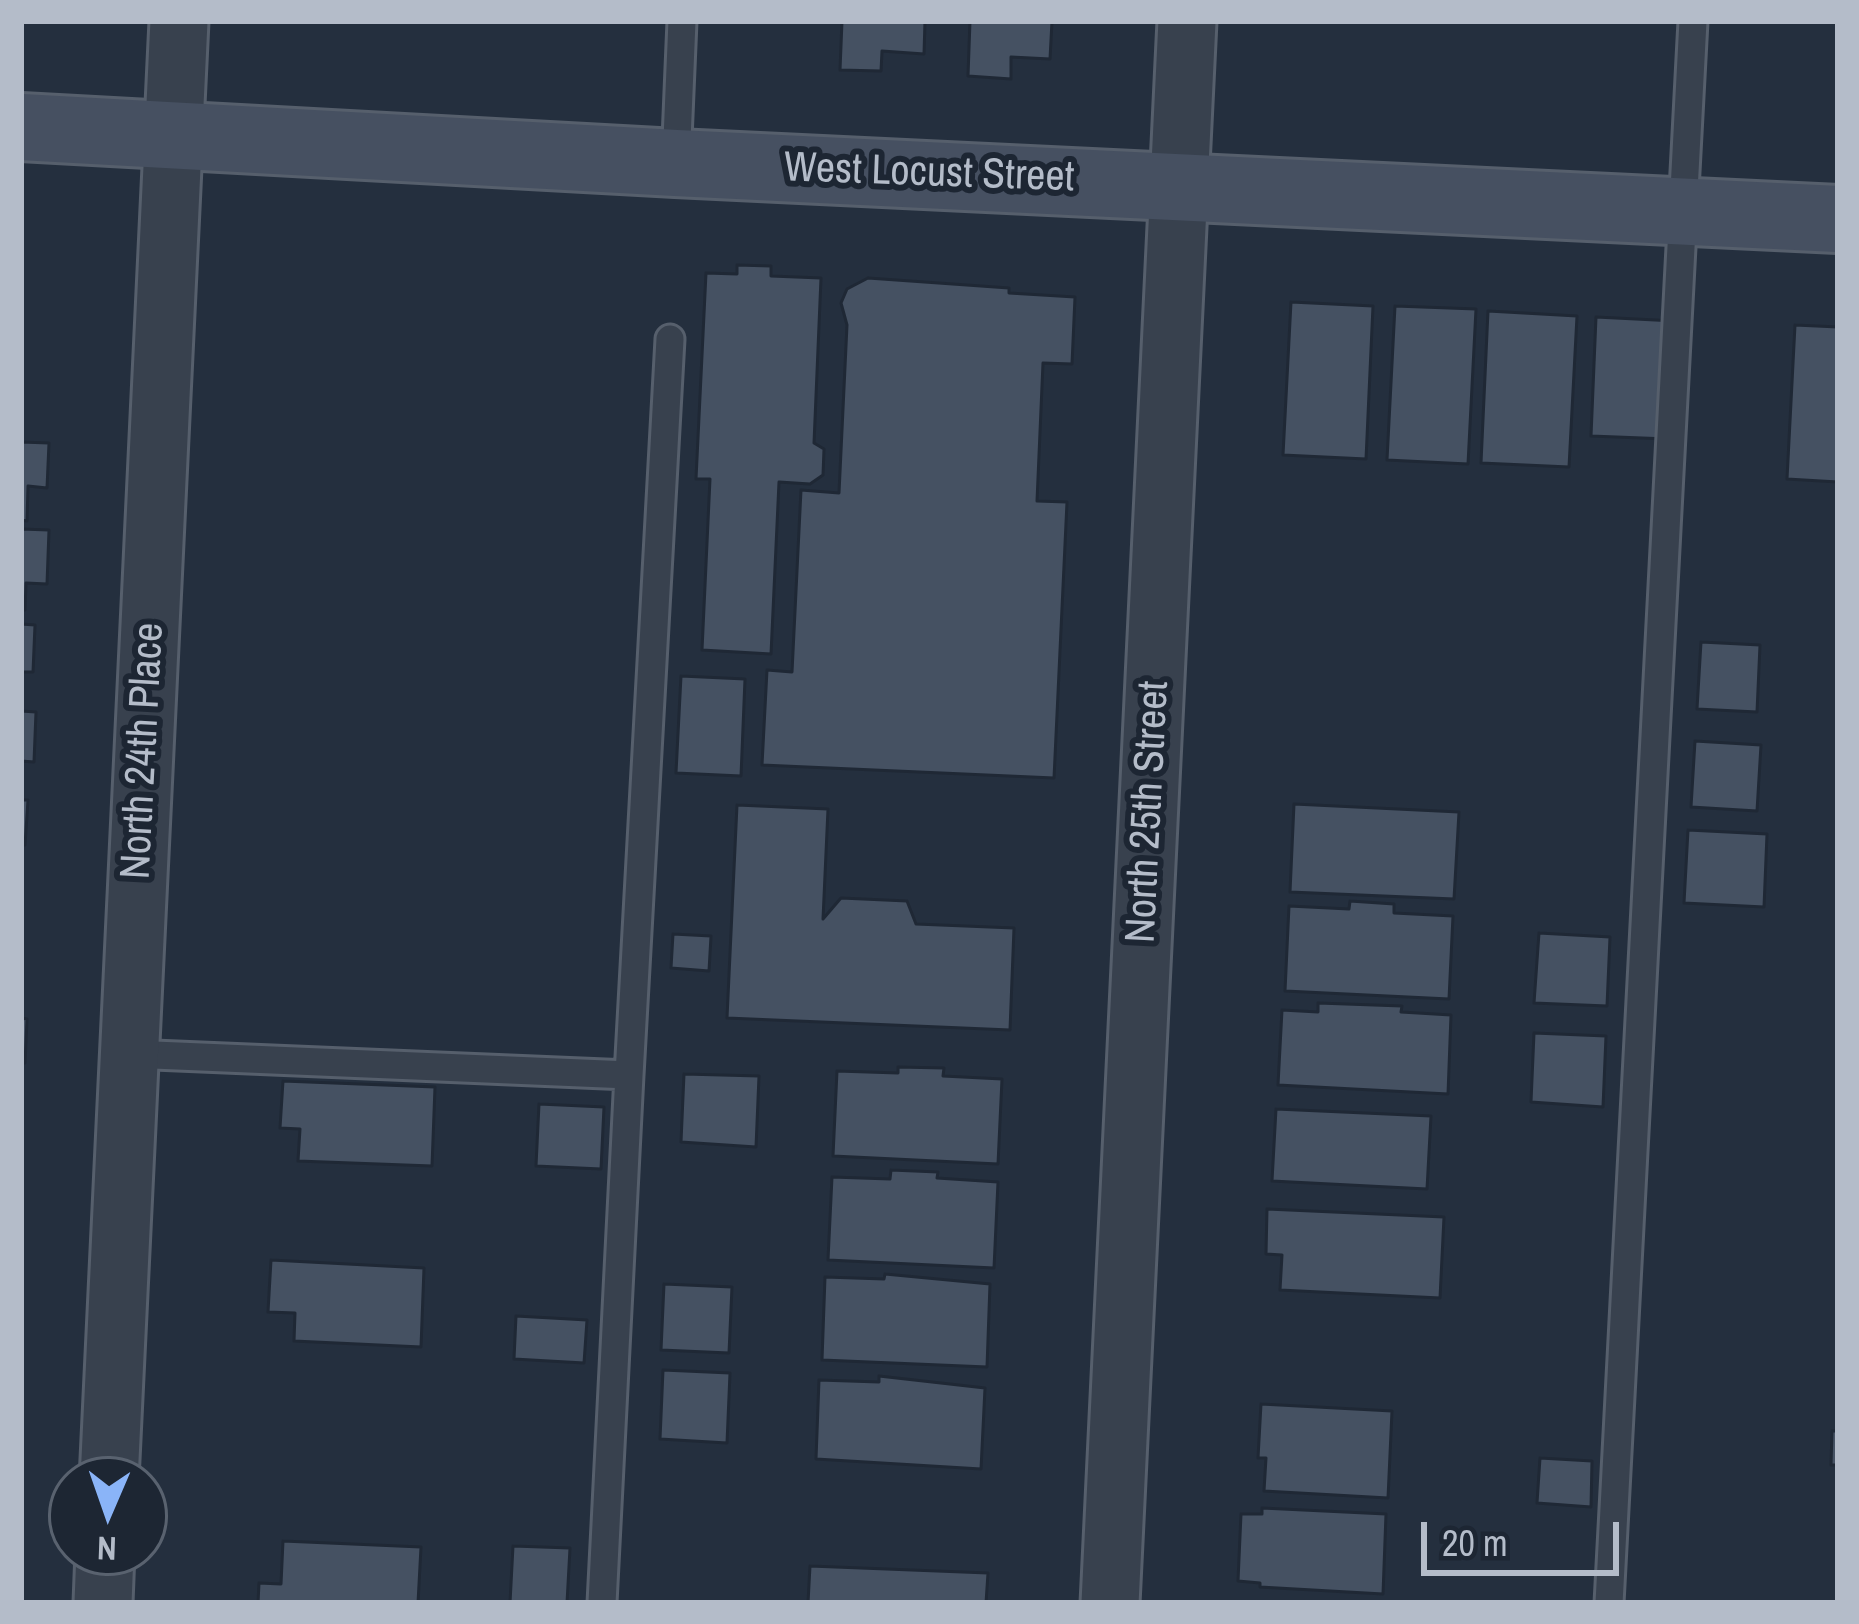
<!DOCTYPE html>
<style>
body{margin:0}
#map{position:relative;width:1859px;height:1624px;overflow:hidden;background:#242f3e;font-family:"Archivo Narrow",sans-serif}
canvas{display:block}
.frame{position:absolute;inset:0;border:24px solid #b4bcc9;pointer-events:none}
.north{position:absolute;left:48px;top:1456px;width:120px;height:120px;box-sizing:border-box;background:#1d2633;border:3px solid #59626f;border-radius:50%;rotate:182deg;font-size:33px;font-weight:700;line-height:48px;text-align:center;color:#b4bcc9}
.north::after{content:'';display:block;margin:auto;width:42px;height:54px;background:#8ab4f8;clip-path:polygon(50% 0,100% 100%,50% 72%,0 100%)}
.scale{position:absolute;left:1421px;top:1522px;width:198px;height:54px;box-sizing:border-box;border:6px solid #b4bcc9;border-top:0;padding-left:15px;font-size:36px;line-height:42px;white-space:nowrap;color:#b4bcc9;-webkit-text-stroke:9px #1d2633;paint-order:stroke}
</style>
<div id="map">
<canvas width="1859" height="1624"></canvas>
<div class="frame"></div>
<div class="north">N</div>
<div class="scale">20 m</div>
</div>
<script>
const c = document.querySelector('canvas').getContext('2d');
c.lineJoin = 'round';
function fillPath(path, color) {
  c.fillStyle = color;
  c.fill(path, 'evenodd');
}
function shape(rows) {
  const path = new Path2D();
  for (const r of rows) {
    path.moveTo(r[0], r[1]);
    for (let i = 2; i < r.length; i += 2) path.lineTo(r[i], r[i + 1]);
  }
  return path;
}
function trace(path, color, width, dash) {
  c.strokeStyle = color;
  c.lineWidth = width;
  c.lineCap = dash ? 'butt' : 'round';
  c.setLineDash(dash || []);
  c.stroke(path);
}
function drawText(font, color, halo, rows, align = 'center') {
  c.font = font + ' "Archivo Narrow",sans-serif';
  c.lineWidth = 12;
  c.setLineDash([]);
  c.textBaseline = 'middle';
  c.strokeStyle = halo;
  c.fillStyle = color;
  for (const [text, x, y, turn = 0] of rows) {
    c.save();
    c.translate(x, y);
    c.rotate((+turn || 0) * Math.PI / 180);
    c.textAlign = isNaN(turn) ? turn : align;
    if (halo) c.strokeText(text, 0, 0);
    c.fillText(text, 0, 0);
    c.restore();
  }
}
const building = shape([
 [842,21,925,21,924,54,882,51,881,71,840,70,842,21],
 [970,21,1052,21,1050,59,1011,57,1011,79,968,76,970,21],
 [737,265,771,266,771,276,821,278,814,443,824,449,823,475,810,484,779,482,771,654,702,650,710,479,696,479,706,273,737,274,737,265],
 [868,278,1009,288,1009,293,1075,297,1072,364,1043,363,1037,501,1067,502,1054,778,762,765,767,670,792,672,801,490,839,493,847,325,841,303,847,289,868,278],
 [1291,302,1373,306,1366,459,1283,455,1291,302],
 [1395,306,1476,309,1468,464,1387,460,1395,306],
 [1488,311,1577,316,1569,467,1481,463,1488,311],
 [1596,317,1675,321,1668,439,1591,436,1596,317],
 [1795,325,1838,327,1838,482,1787,479,1795,325],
 [21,442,49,443,47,488,28,486,27,521,21,520,21,442],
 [21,529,49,530,47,584,26,583,25,610,21,610,21,529],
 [21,624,35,625,33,672,21,672,21,624],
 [1701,642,1760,645,1757,712,1697,709,1701,642],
 [681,676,745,679,741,776,676,773,681,676],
 [21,711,36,712,34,762,21,761,21,711],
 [1695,741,1761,745,1757,811,1691,807,1695,741],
 [21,800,28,800,25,845,21,845,21,800],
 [1294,804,1459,812,1454,899,1290,892,1294,804],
 [737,805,828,809,823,919,841,898,907,901,916,924,1014,928,1010,1030,727,1018,737,805],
 [1688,830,1767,834,1764,907,1684,903,1688,830],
 [1350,901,1394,904,1394,913,1453,916,1449,999,1285,991,1289,906,1349,909,1350,901],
 [1539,933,1610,937,1607,1006,1534,1003,1539,933],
 [673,934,711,936,709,971,671,968,673,934],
 [1318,1003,1402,1006,1401,1012,1451,1015,1448,1094,1278,1085,1282,1010,1318,1012,1318,1003],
 [21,1018,27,1019,25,1063,21,1063,21,1018],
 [1534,1033,1606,1036,1603,1107,1531,1102,1534,1033],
 [898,1067,944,1068,943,1076,1002,1079,998,1164,833,1156,837,1071,898,1073,898,1067],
 [684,1074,759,1076,756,1147,681,1142,684,1074],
 [283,1081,435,1087,432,1166,298,1161,300,1129,280,1128,283,1081],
 [539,1104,604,1107,601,1169,536,1166,539,1104],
 [1276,1109,1431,1116,1427,1189,1272,1181,1276,1109],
 [891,1170,938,1172,937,1178,998,1182,994,1268,828,1260,832,1177,890,1179,891,1170],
 [1267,1209,1444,1217,1440,1298,1280,1290,1282,1255,1266,1254,1267,1209],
 [271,1260,424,1268,421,1347,294,1341,295,1313,268,1312,271,1260],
 [885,1274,990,1284,987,1367,822,1360,825,1277,884,1279,885,1274],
 [664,1284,732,1287,729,1353,661,1350,664,1284],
 [516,1316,587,1320,584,1363,514,1359,516,1316],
 [663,1370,730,1373,727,1443,660,1439,663,1370],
 [879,1376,985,1388,981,1469,816,1459,819,1380,879,1382,879,1376],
 [1261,1404,1392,1411,1388,1498,1264,1491,1266,1458,1258,1458,1261,1404],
 [1832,1431,1838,1431,1838,1465,1831,1465,1832,1431],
 [1540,1458,1592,1461,1591,1507,1537,1503,1540,1458],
 [1262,1508,1386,1514,1383,1594,1260,1587,1260,1583,1238,1581,1241,1514,1262,1514,1262,1508],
 [283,1541,421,1547,418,1603,258,1603,259,1583,281,1584,283,1541],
 [513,1546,570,1548,567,1603,510,1603,513,1546],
 [810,1566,988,1573,986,1603,808,1603,810,1566]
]);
const lane = shape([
 [676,163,682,21],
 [130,1054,629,1075,602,1603],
 [629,1075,670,339],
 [1609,1603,1693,21]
]);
const street = shape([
 [109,1480,179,21],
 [103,1603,105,1552],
 [1110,1603,1187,21]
]);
const secondary = shape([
 [21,127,676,163,1838,219]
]);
const streetNames = [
 ["West Locust Street",929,174,2],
 ["North 24th Place",144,751,-87],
 ["North 25th Street",1149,812,-87]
];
fillPath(building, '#455162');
trace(building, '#1f2835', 3);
trace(lane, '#565f6c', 33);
trace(street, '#565f6c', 63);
trace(secondary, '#565f6c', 72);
trace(lane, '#38414e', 27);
trace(street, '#38414e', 57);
trace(secondary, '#465061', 66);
drawText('42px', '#b4bcc9', '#1d2633', streetNames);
</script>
